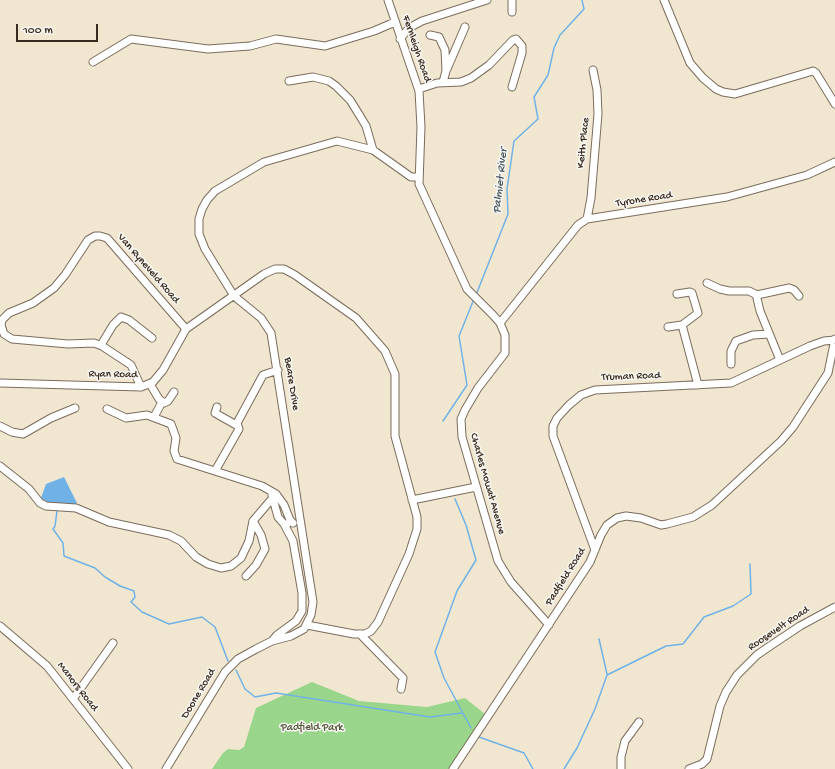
<!DOCTYPE html>
<style>
body{margin:0}
#map{position:relative;width:835px;height:769px;overflow:hidden;background:#f1e7d0;font-family:"Gochi Hand",sans-serif}
canvas{display:block}
.scale{position:absolute;left:16px;top:24px;width:82px;height:18px;box-sizing:border-box;border:2px solid #3b2a1e;border-top:0;padding-left:5px;font-size:12px;line-height:14px;white-space:nowrap;color:#3b2a1e;-webkit-text-stroke:3px #f6f6f2;paint-order:stroke}
</style>
<div id="map">
<canvas width="835" height="769"></canvas>
<div class="scale">100 m</div>
</div>
<script>
const c = document.querySelector('canvas').getContext('2d');
c.lineJoin = 'round';
function fillPath(path, color) {
  c.fillStyle = color;
  c.fill(path, 'evenodd');
}
function shape(rows) {
  const path = new Path2D();
  for (const r of rows) {
    path.moveTo(r[0], r[1]);
    for (let i = 2; i < r.length; i += 2) path.lineTo(r[i], r[i + 1]);
  }
  return path;
}
function trace(path, color, width, dash) {
  c.strokeStyle = color;
  c.lineWidth = width;
  c.lineCap = dash ? 'butt' : 'round';
  c.setLineDash(dash || []);
  c.stroke(path);
}
function drawText(font, color, halo, rows, align = 'center') {
  c.font = font + ' "Gochi Hand",sans-serif';
  c.lineWidth = 3;
  c.setLineDash([]);
  c.textBaseline = 'middle';
  c.strokeStyle = halo;
  c.fillStyle = color;
  for (const [text, x, y, turn = 0] of rows) {
    c.save();
    c.translate(x, y);
    c.rotate((+turn || 0) * Math.PI / 180);
    c.textAlign = isNaN(turn) ? turn : align;
    if (halo) c.strokeText(text, 0, 0);
    c.fillText(text, 0, 0);
    c.restore();
  }
}
const green = shape([
 [312,682,359,701,427,707,465,698,485,714,482,722,450,769,212,769,223,753,228,749,239,750,244,747,256,708]
]);
const water = shape([
 [64,477,77,503,74,506,52,505,41,498,46,484]
]);
const stream = shape([
 [476,295,508,214,507,189,514,141,538,119,534,97,548,75,554,48,560,35,584,9,582,0],
 [443,421,467,385,459,336,474,299],
 [455,499,466,525,476,560,457,591,435,652,444,678,471,728],
 [57,511,55,526,53,529,63,543,64,556,95,568,105,577,120,586,134,591,135,597,131,602,142,612,169,624,202,617,215,627,228,661],
 [599,639,607,674],
 [236,670,245,689,255,697,276,693,430,717,462,713],
 [479,737,524,753,533,769],
 [564,769,577,748,595,709,607,675,666,646,683,644,704,617,733,606,751,594,750,564]
]);
const minor = shape([
 [388,0,419,91,421,127,419,184,467,289,493,315,500,323,505,335,505,353,478,388,465,410,461,419,462,437,498,561,511,582,549,625],
 [664,0,690,63,703,78,716,89,723,92,735,94,813,71,816,73,835,104],
 [512,12,512,0],
 [430,35,439,37,445,50,446,71,443,82],
 [400,39,409,28,422,21,487,0],
 [93,62,131,39,208,49,250,46,276,39,325,46,374,31,395,22],
 [447,69,465,27],
 [289,81,313,77,329,81,336,86,350,100,360,116,366,126,373,150],
 [419,89,437,83,461,82,471,78,489,65,513,40,516,39,522,46,522,53,512,87],
 [587,219,591,198,598,114,597,90,593,70],
 [707,283,720,289,729,291,749,291,757,295,789,288,794,290,799,296],
 [756,294,760,311,780,360],
 [500,323,578,225,587,219,727,197,807,175,835,162],
 [682,325,698,385],
 [668,327,682,325,698,313,692,293,690,292,677,294],
 [101,345,113,325,121,317,129,320,152,338],
 [731,364,731,351,736,341,753,335,769,334],
 [0,383,141,387,146,385,153,382,163,370,186,329,264,274,275,269,284,269,295,275,356,318,385,351,395,374,395,436,417,517,417,529,409,554,378,622,371,631,365,634,354,634,307,625],
 [150,384,159,399,164,403,168,401,174,392],
 [141,387,131,365,102,346,94,343,68,344,12,339,4,334,1,325,2,320,9,313,33,303,54,288,65,275,88,240,95,236,100,236,107,238,186,329],
 [107,409,126,418,147,415,171,424,176,438,174,451,177,459,262,486,276,494,284,505,290,520,293,523],
 [154,417,162,402],
 [236,425,263,375,278,370],
 [0,426,12,432,23,434,51,418,75,408],
 [0,466,29,489,40,503,46,506,76,508,109,522,169,535,181,541,196,557,208,564,221,568,231,566,241,558,249,541,253,521,276,494],
 [215,471,239,429,238,426,215,413,217,407],
 [272,495,278,517,284,524,287,524],
 [412,500,476,487],
 [595,550,553,436,553,426,557,418,569,405,581,395,595,390,731,383,810,346,824,341,835,340],
 [246,576,256,565,265,549,261,535,253,521],
 [0,626,47,666,128,769],
 [360,634,403,678,401,689],
 [272,641,277,635,296,621,302,611,302,593,293,541,284,524],
 [73,699,113,643],
 [166,769,225,672,238,659,256,649,272,641,291,636,304,629,311,615,313,602,271,333,261,318,234,296,205,249,199,234,199,219,202,209,207,200,215,191,264,162,337,141,373,150,411,177,419,177],
 [453,769,590,562,601,535,607,525,617,518,626,516,641,518,661,525,667,524,693,517,712,505,781,441,793,427,828,373,835,339],
 [621,769,621,757,625,741,639,722],
 [689,769,702,764,707,759,720,706,726,692,737,675,757,655,770,646,800,626,835,607]
]);
const streetNames = [
 ["Fernleigh Road",416,49,71],
 ["Keith Place",584,143,-84],
 ["Tyrone Road",644,200,-9],
 ["Van Ryneveld Road",148,269,49],
 ["Ryan Road",113,375,1],
 ["Truman Road",631,377,-2],
 ["Beare Drive",291,384,81],
 ["Charles Mowat Avenue",487,484,74],
 ["Padfield Road",566,577,-58],
 ["Roosevelt Road",779,629,-34],
 ["Manors Road",77,687,52],
 ["Doone Road",199,694,-59]
];
const parkNames = [
 ["Padfield Park",312,728]
];
const waterNames = [
 ["Palmiet River",501,181,-84]
];
fillPath(green, '#99d58a');
fillPath(water, '#70b2e5');
trace(stream, '#70b2e5', 1.5);
trace(minor, '#7b6c5c', 9);
trace(minor, '#fff', 7);
drawText('11px', '#3b2a1e', '#f6f6f2', streetNames);
drawText('11px', '#525539', '#f6f6f2', parkNames);
drawText('italic 12px', '#4e5a64', '#f6f6f2', waterNames);
</script>
